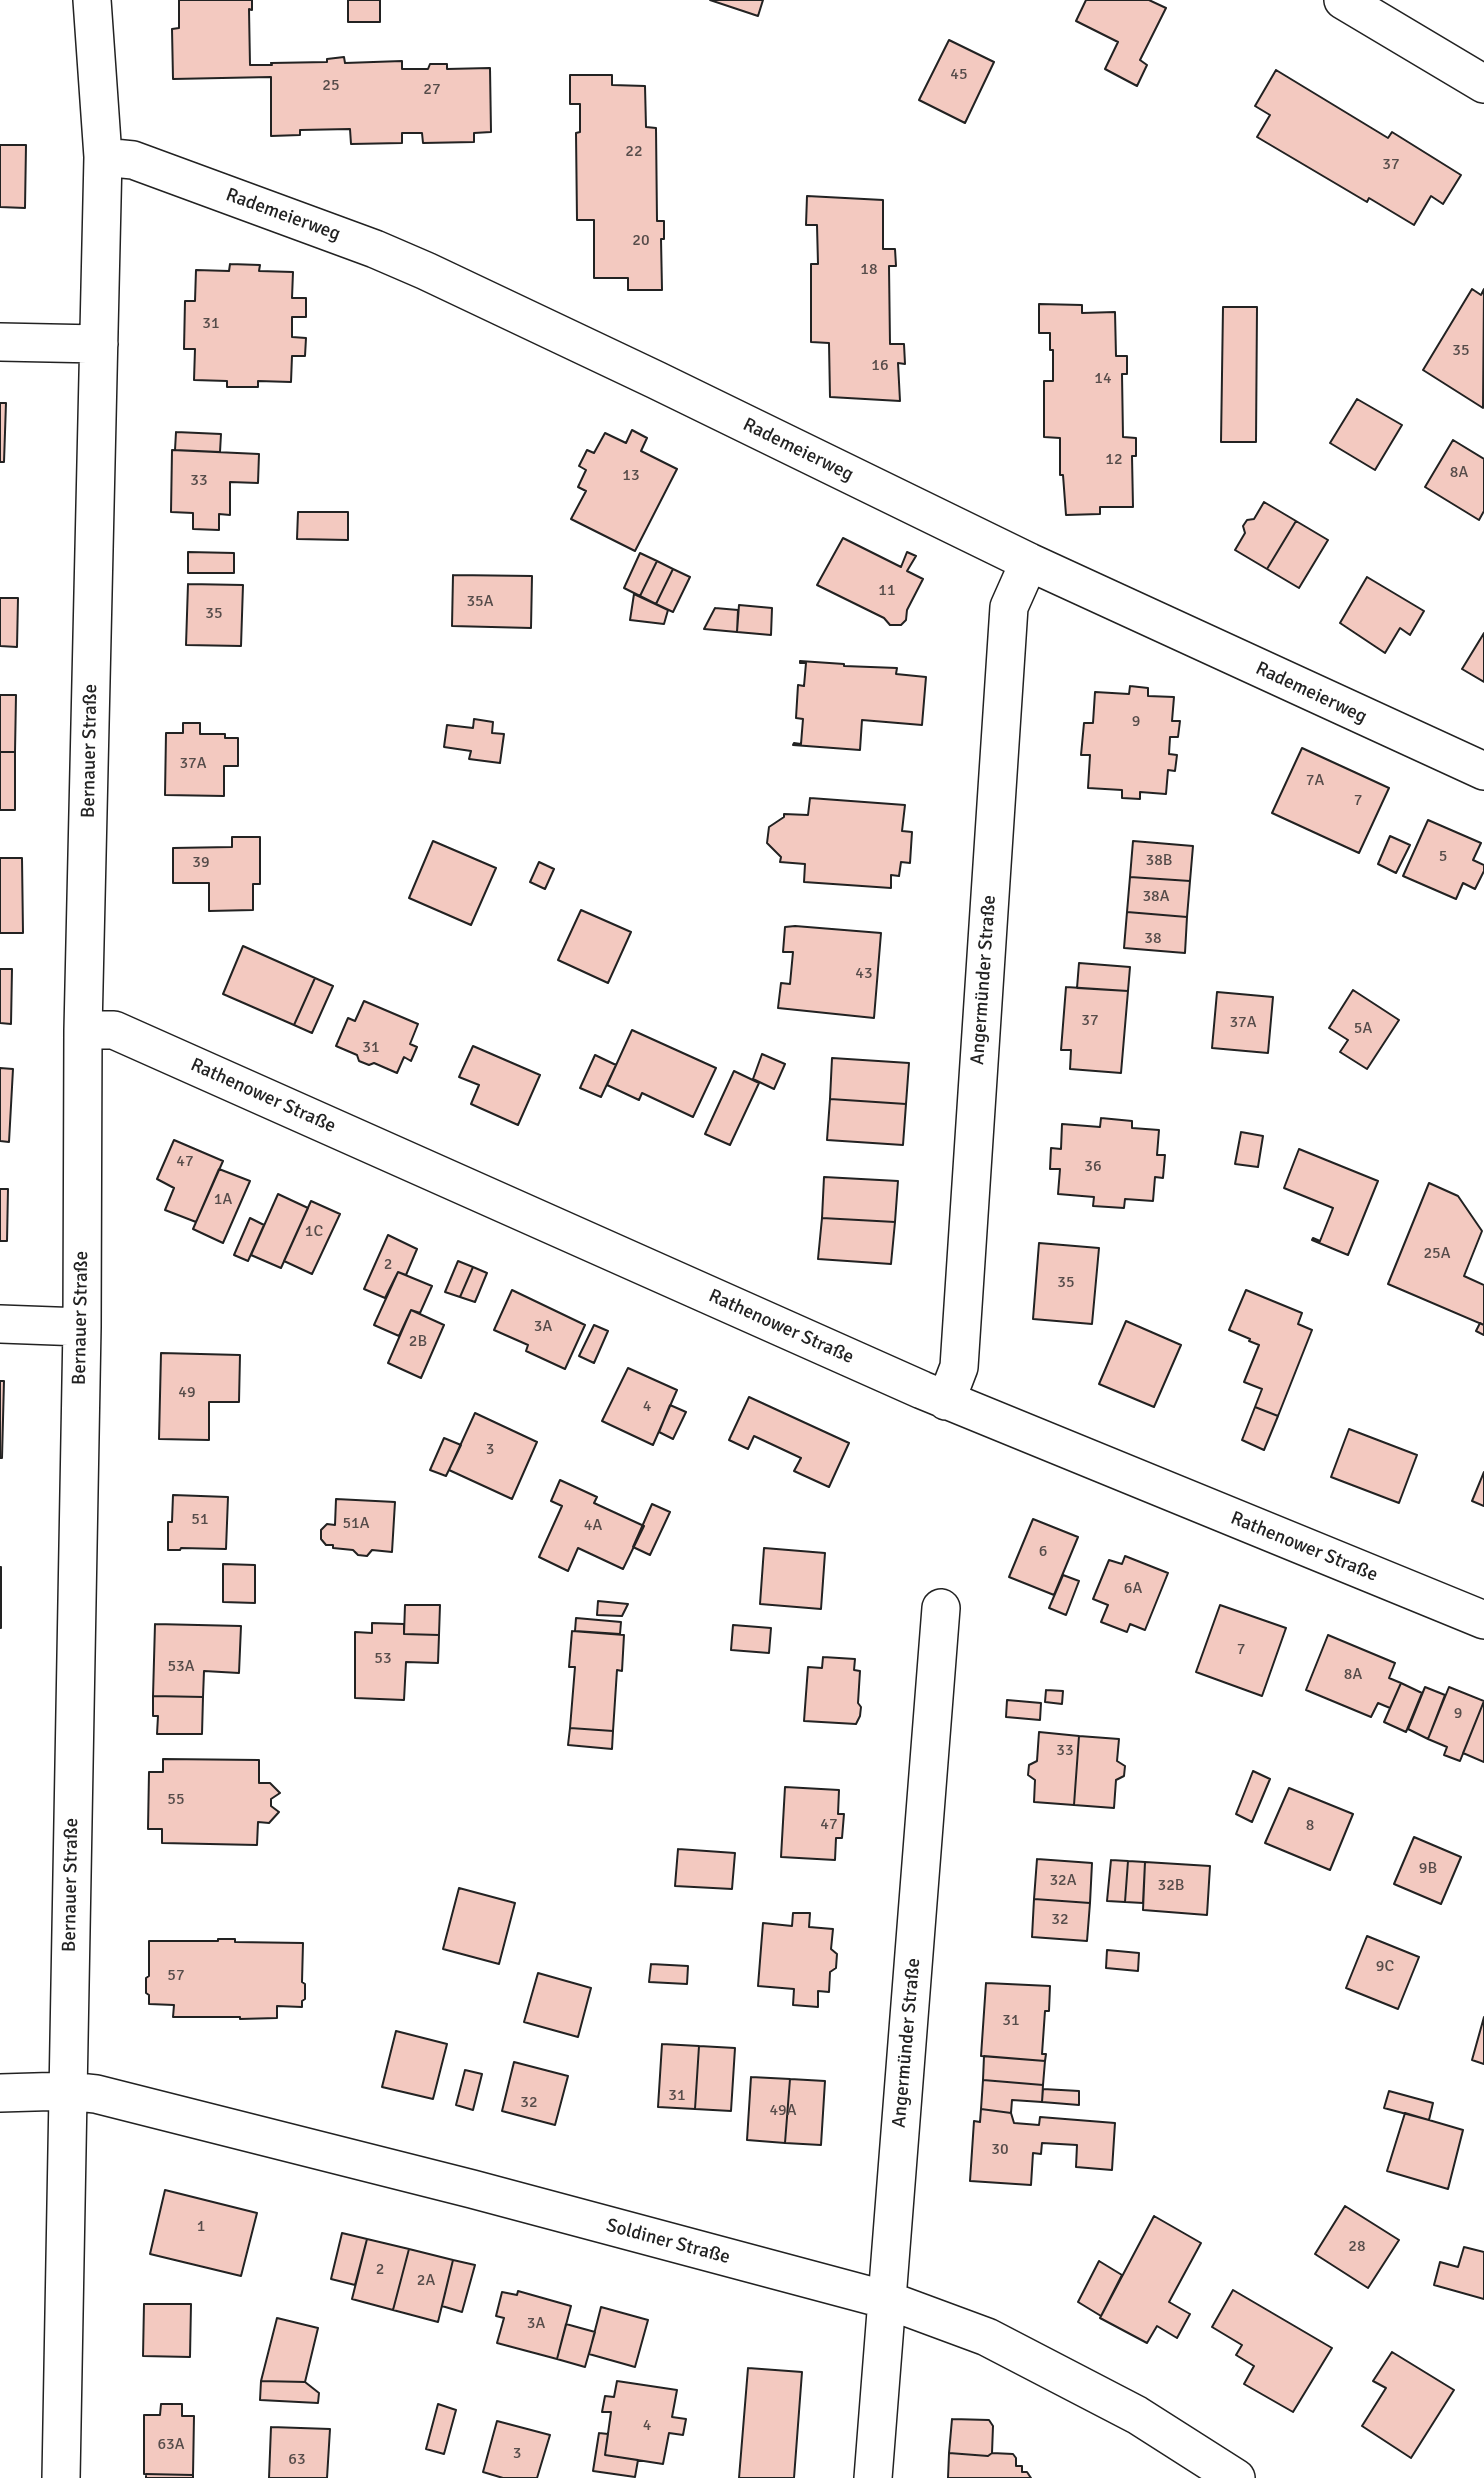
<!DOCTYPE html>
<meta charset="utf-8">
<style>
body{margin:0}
canvas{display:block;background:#fff}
</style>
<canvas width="1484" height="2478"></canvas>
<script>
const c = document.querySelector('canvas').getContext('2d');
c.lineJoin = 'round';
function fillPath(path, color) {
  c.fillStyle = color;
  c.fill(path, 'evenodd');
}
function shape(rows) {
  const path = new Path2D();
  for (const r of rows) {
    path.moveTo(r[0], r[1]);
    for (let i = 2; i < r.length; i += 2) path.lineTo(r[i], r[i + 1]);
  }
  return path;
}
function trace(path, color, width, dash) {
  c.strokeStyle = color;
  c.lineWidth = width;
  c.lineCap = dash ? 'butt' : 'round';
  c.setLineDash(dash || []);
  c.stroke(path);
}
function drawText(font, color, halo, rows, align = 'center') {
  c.font = font + ' Signika,sans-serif';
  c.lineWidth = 5;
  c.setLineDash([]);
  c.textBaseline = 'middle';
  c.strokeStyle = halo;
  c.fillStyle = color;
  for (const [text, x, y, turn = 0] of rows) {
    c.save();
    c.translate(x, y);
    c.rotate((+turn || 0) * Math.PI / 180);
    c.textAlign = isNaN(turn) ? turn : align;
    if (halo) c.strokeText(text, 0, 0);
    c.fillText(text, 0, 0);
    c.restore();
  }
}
const building = shape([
 [179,0,252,0,252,10,249,9,250,65,272,65,271,63,327,62,327,59,344,57,345,63,402,61,402,69,428,69,430,64,447,64,447,69,490,68,491,132,474,133,474,142,423,143,422,133,402,133,402,143,351,144,350,129,300,130,300,135,271,136,271,77,173,79,172,29,179,28,179,0],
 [348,0,380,0,380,22,348,22,348,0],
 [710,0,763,0,758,16,710,0],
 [1086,0,1149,0,1166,8,1140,60,1147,65,1137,86,1105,69,1118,42,1076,21,1086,0],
 [949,40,994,62,965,123,919,100,949,40],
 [1276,70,1388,138,1392,132,1461,175,1443,204,1431,196,1414,225,1369,198,1367,202,1257,137,1270,115,1255,106,1276,70],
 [570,75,612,75,612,85,645,86,646,127,656,128,657,221,664,221,664,239,661,239,662,290,628,290,628,278,594,278,594,220,577,220,576,133,580,132,580,104,570,104,570,75],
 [0,145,26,145,25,208,0,207,0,145],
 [807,196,883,200,883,249,895,249,896,266,889,266,890,344,904,344,905,364,898,363,900,401,830,397,829,343,811,342,811,264,818,264,817,225,806,225,807,196],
 [230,264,260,265,259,271,293,272,292,298,306,298,306,317,292,317,292,337,306,338,305,356,292,356,291,382,258,381,258,387,227,387,227,381,194,380,195,349,184,349,185,301,195,301,196,270,229,271,230,264],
 [1472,289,1481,295,1484,289,1483,408,1423,370,1472,289],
 [1039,304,1082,305,1082,313,1115,312,1116,356,1127,356,1127,374,1122,374,1123,437,1136,438,1136,456,1132,456,1133,507,1100,507,1100,514,1066,515,1063,475,1060,475,1060,438,1044,437,1044,381,1053,381,1053,350,1050,350,1050,333,1039,333,1039,304],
 [1223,307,1257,307,1256,442,1221,442,1223,307],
 [1357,399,1402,425,1375,470,1330,443,1357,399],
 [0,403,6,403,4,462,0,462,0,403],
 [632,430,647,438,641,451,677,469,635,551,571,519,586,491,578,487,586,470,579,466,587,450,594,453,605,433,626,443,632,430],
 [176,432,221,434,220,452,175,450,176,432],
 [1453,440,1484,459,1484,511,1479,520,1425,487,1453,440],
 [172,450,259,454,258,483,230,482,230,515,219,514,219,530,193,529,193,513,171,512,172,450],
 [1264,502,1296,521,1267,569,1235,550,1245,533,1243,526,1247,520,1254,519,1264,502],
 [298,512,348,512,348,540,297,539,298,512],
 [1296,521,1328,540,1299,588,1267,569,1296,521],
 [843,538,901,567,907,552,916,556,907,571,923,579,907,610,906,620,901,625,890,625,884,618,817,585,843,538],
 [188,552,234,553,234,573,188,573,188,552],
 [640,553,657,561,640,596,624,588,640,553],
 [657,561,673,569,656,604,640,596,657,561],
 [673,569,690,577,673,612,656,604,673,569],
 [453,575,532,576,531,628,452,626,453,575],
 [1367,577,1424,611,1410,635,1400,628,1385,653,1340,623,1367,577],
 [188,584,243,585,241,646,186,645,188,584],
 [634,594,668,610,664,624,630,620,634,594],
 [0,598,18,598,17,647,0,646,0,598],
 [739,605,772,608,771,635,737,632,739,605],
 [715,608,738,610,737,632,704,629,715,608],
 [1484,633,1484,682,1462,669,1484,633],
 [800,661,844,664,844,666,897,668,896,674,926,677,922,725,862,720,860,750,793,745,794,743,801,744,803,719,796,718,798,685,804,686,806,663,800,663,800,661],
 [1130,686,1148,688,1148,696,1174,697,1172,721,1180,721,1178,737,1170,737,1169,754,1177,755,1175,771,1168,770,1166,794,1140,792,1140,799,1122,798,1122,790,1088,788,1090,755,1081,755,1084,723,1093,723,1095,692,1129,694,1130,686],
 [0,695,16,695,15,752,0,752,0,695],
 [474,719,493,722,492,733,504,734,500,763,469,759,471,751,444,747,447,725,473,728,474,719],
 [183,723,200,723,200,734,225,734,225,738,238,738,238,766,224,766,224,796,165,795,166,733,183,733,183,723],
 [1302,748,1389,788,1359,853,1272,813,1302,748],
 [0,752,15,752,15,810,0,810,0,752],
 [810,798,905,805,902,831,912,832,910,863,901,862,899,876,891,875,891,888,804,882,805,864,780,862,781,857,767,843,769,827,784,817,784,814,808,815,810,798],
 [1428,820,1481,843,1473,860,1484,865,1484,871,1475,889,1463,883,1456,899,1403,876,1428,820],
 [1390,836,1410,845,1396,873,1378,864,1390,836],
 [232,837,260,837,260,884,253,884,253,910,209,911,209,883,173,883,173,848,232,847,232,837],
 [433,841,496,868,471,925,409,898,433,841],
 [1133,841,1193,846,1190,881,1130,877,1133,841],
 [0,858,22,858,23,933,0,933,0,858],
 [539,862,554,869,545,889,530,882,539,862],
 [1130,877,1190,881,1187,917,1127,912,1130,877],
 [581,910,631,932,608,983,558,960,581,910],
 [1127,912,1187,917,1185,953,1124,948,1127,912],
 [795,926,881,933,874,1018,778,1008,781,983,790,984,793,952,783,952,785,927,795,926],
 [243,946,315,978,294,1025,223,994,243,946],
 [1079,963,1130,967,1128,991,1077,988,1079,963],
 [0,969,12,969,11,1024,0,1023,0,969],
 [315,978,333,986,312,1033,294,1025,315,978],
 [1066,987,1128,991,1121,1073,1070,1069,1071,1050,1061,1050,1066,987],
 [1353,990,1399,1020,1367,1069,1340,1052,1348,1040,1329,1028,1353,990],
 [1217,992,1273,997,1268,1053,1212,1048,1217,992],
 [364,1001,418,1024,410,1044,417,1047,411,1061,404,1057,397,1073,374,1063,369,1065,359,1061,357,1055,336,1046,348,1018,355,1021,364,1001],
 [632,1030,716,1068,693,1117,642,1093,639,1100,607,1085,632,1030],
 [473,1046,540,1075,518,1125,471,1104,479,1085,459,1077,473,1046],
 [762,1054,785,1064,774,1089,753,1079,762,1054],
 [595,1055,616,1065,601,1097,580,1088,595,1055],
 [832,1058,909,1063,906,1104,830,1099,832,1058],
 [0,1068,13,1069,9,1142,0,1141,0,1068],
 [734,1071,759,1083,730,1145,705,1134,734,1071],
 [830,1099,906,1104,903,1145,827,1140,830,1099],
 [1101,1118,1132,1121,1132,1128,1159,1130,1157,1155,1165,1155,1163,1178,1155,1177,1153,1201,1125,1199,1124,1208,1093,1206,1094,1197,1058,1194,1060,1169,1050,1169,1051,1148,1061,1149,1062,1124,1100,1127,1101,1118],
 [1241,1132,1263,1136,1258,1167,1235,1164,1241,1132],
 [174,1140,223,1161,196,1222,165,1210,174,1188,157,1179,174,1140],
 [1299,1149,1378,1181,1348,1255,1312,1240,1313,1238,1320,1241,1333,1208,1284,1188,1299,1149],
 [219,1169,250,1181,223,1243,193,1229,219,1169],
 [824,1177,898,1181,895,1222,822,1218,824,1177],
 [1429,1183,1458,1196,1482,1231,1464,1276,1484,1285,1484,1325,1388,1284,1429,1183],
 [0,1189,8,1189,7,1241,0,1241,0,1189],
 [278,1194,308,1208,281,1268,251,1255,278,1194],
 [311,1201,340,1214,312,1274,284,1261,311,1201],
 [250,1218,264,1225,248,1261,234,1255,250,1218],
 [822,1218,895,1222,891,1264,818,1259,822,1218],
 [388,1235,417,1249,406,1275,398,1272,385,1298,364,1289,388,1235],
 [1039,1243,1099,1248,1092,1324,1033,1319,1039,1243],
 [458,1261,473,1267,460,1297,445,1292,458,1261],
 [473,1267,487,1273,475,1302,460,1297,473,1267],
 [398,1272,432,1286,420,1313,411,1310,399,1336,374,1325,398,1272],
 [512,1290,585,1325,565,1369,526,1351,528,1345,494,1330,512,1290],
 [1246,1290,1302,1313,1298,1324,1312,1330,1278,1416,1255,1407,1262,1389,1244,1382,1259,1345,1249,1341,1250,1339,1229,1330,1246,1290],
 [411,1310,444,1325,421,1378,388,1363,411,1310],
 [1126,1321,1181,1345,1154,1407,1099,1384,1126,1321],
 [1480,1323,1484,1325,1484,1335,1476,1331,1480,1323],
 [594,1325,608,1331,594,1363,579,1356,594,1325],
 [161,1353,240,1355,239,1402,209,1402,209,1440,159,1439,161,1353],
 [628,1368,677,1390,653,1445,602,1421,628,1368],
 [0,1381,4,1381,2,1458,0,1458,0,1381],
 [749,1397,849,1443,829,1487,794,1471,801,1458,754,1436,748,1449,729,1440,749,1397],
 [670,1405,686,1412,673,1439,659,1432,670,1405],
 [1255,1407,1278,1416,1264,1450,1242,1440,1255,1407],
 [475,1413,537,1442,512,1499,449,1470,475,1413],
 [1349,1429,1417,1455,1399,1503,1331,1477,1349,1429],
 [444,1438,461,1445,446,1476,430,1470,444,1438],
 [1484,1472,1484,1506,1472,1501,1484,1472],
 [560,1480,597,1497,594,1503,644,1526,623,1569,578,1548,568,1571,539,1557,562,1506,551,1501,560,1480],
 [173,1495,228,1497,226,1549,181,1548,180,1550,168,1550,168,1522,172,1522,173,1495],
 [336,1499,395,1502,392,1552,372,1550,367,1556,358,1555,353,1550,333,1548,333,1545,326,1545,321,1539,321,1530,327,1524,335,1525,336,1499],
 [652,1504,670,1512,650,1555,633,1547,652,1504],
 [1033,1519,1078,1537,1054,1595,1009,1577,1033,1519],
 [764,1548,825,1553,821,1609,760,1604,764,1548],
 [1125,1556,1168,1573,1145,1630,1130,1624,1127,1632,1101,1622,1108,1605,1093,1599,1109,1560,1122,1564,1125,1556],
 [223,1564,255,1565,255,1603,223,1602,223,1564],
 [0,1567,1,1567,1,1628,0,1628,0,1567],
 [1063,1575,1079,1581,1066,1615,1049,1608,1063,1575],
 [598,1601,628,1604,622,1616,597,1615,598,1601],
 [405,1605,440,1605,439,1635,404,1634,405,1605],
 [1220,1605,1286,1628,1262,1696,1196,1672,1220,1605],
 [576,1618,621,1622,620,1634,575,1631,576,1618],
 [372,1623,404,1624,404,1634,439,1635,438,1663,406,1662,404,1700,355,1698,355,1632,372,1633,372,1623],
 [155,1624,241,1626,239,1673,204,1671,203,1697,153,1696,155,1624],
 [733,1625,771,1628,769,1653,731,1650,733,1625],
 [572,1631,624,1635,622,1671,617,1670,613,1731,570,1728,575,1667,569,1667,572,1631],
 [1328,1635,1395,1663,1389,1678,1401,1683,1390,1708,1378,1703,1371,1717,1306,1690,1328,1635],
 [823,1657,855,1659,854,1670,860,1671,858,1703,861,1707,860,1716,856,1724,804,1721,808,1667,822,1668,823,1657],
 [1401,1683,1422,1693,1406,1732,1384,1722,1401,1683],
 [1425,1687,1445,1695,1428,1739,1408,1729,1425,1687],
 [1449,1687,1484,1701,1460,1761,1444,1755,1447,1747,1428,1739,1449,1687],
 [1046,1690,1063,1691,1062,1704,1045,1702,1046,1690],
 [153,1696,203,1697,202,1734,157,1734,158,1716,153,1716,153,1696],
 [1007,1700,1041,1703,1040,1720,1006,1717,1007,1700],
 [1484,1701,1484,1762,1463,1753,1484,1701],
 [570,1728,613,1731,612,1749,568,1745,570,1728],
 [1039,1732,1079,1736,1074,1805,1034,1802,1035,1780,1028,1775,1029,1765,1037,1761,1039,1732],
 [1079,1736,1119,1739,1117,1761,1125,1766,1124,1776,1116,1780,1114,1808,1074,1805,1079,1736],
 [163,1759,259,1760,259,1783,270,1783,280,1793,271,1799,271,1806,279,1812,269,1823,258,1822,257,1845,162,1843,162,1829,148,1829,149,1772,163,1772,163,1759],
 [1253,1771,1270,1779,1252,1822,1236,1814,1253,1771],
 [785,1787,839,1790,838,1814,844,1814,842,1838,836,1838,835,1860,781,1857,785,1787],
 [1289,1788,1353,1814,1330,1870,1265,1843,1289,1788],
 [1414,1837,1461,1857,1441,1904,1394,1884,1414,1837],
 [678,1849,735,1853,732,1889,675,1886,678,1849],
 [1037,1859,1092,1863,1090,1903,1034,1899,1037,1859],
 [1111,1860,1128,1861,1125,1902,1107,1901,1111,1860],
 [1128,1861,1145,1862,1143,1903,1125,1902,1128,1861],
 [1145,1862,1210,1866,1207,1915,1143,1910,1145,1862],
 [459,1888,515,1903,499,1964,443,1949,459,1888],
 [1034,1899,1090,1903,1087,1941,1032,1937,1034,1899],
 [793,1913,810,1913,809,1927,833,1929,831,1949,837,1954,836,1968,830,1972,829,1992,818,1991,818,2007,793,2005,794,1989,758,1986,763,1923,792,1926,793,1913],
 [1367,1936,1419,1957,1398,2009,1346,1988,1367,1936],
 [218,1939,235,1939,235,1942,303,1943,302,1982,305,1984,305,1999,302,2001,302,2007,277,2006,277,2018,240,2019,240,2017,173,2017,174,2005,149,2004,149,1995,146,1993,146,1978,149,1976,149,1941,218,1941,218,1939],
 [1107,1950,1139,1953,1138,1971,1106,1968,1107,1950],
 [651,1964,688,1966,687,1984,649,1982,651,1964],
 [538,1973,591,1988,578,2037,524,2022,538,1973],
 [986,1983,1050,1986,1049,2011,1045,2011,1042,2054,1046,2054,1045,2061,981,2056,986,1983],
 [1484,2017,1484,2064,1472,2060,1484,2017],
 [396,2031,447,2044,433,2099,382,2087,396,2031],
 [662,2044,699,2046,695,2109,658,2107,662,2044],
 [699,2046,735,2048,731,2111,695,2109,699,2046],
 [984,2056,1045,2061,1043,2085,983,2080,984,2056],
 [514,2062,568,2076,555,2125,502,2111,514,2062],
 [465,2070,482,2074,473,2110,456,2105,465,2070],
 [751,2077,790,2079,785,2143,747,2140,751,2077],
 [790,2079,825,2081,821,2145,785,2143,790,2079],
 [983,2080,1043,2085,1042,2102,1012,2100,1011,2113,981,2109,983,2080],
 [1043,2089,1079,2091,1079,2105,1042,2102,1043,2089],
 [1389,2091,1433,2103,1429,2120,1384,2108,1389,2091],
 [981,2109,1011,2113,1014,2123,1039,2125,1040,2117,1115,2123,1112,2170,1076,2167,1077,2145,1042,2143,1041,2154,1033,2153,1031,2185,970,2181,974,2121,980,2122,981,2109],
 [1405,2113,1463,2130,1448,2189,1387,2171,1405,2113],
 [165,2190,257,2213,241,2276,150,2254,165,2190],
 [1345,2206,1399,2240,1368,2288,1315,2254,1345,2206],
 [1154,2216,1201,2243,1169,2302,1190,2314,1177,2338,1157,2326,1147,2343,1100,2318,1154,2216],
 [342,2233,367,2239,355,2285,331,2279,342,2233],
 [367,2239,409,2249,393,2310,352,2299,367,2239],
 [1464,2247,1484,2252,1484,2299,1434,2285,1440,2262,1458,2267,1464,2247],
 [409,2249,453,2260,438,2322,393,2310,409,2249],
 [453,2260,475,2265,462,2312,442,2306,453,2260],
 [1099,2261,1122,2275,1101,2316,1078,2302,1099,2261],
 [1233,2290,1332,2348,1293,2412,1244,2384,1254,2366,1236,2355,1242,2345,1212,2327,1233,2290],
 [518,2291,571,2306,557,2359,497,2343,504,2318,496,2316,502,2292,517,2295,518,2291],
 [144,2304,191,2304,190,2357,143,2356,144,2304],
 [601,2307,648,2320,635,2367,589,2354,601,2307],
 [277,2318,318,2328,305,2382,261,2381,277,2318],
 [566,2324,595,2332,585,2367,557,2359,566,2324],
 [1392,2352,1454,2390,1411,2458,1362,2426,1386,2388,1373,2381,1392,2352],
 [748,2368,802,2372,794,2478,739,2478,748,2368],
 [261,2381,305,2382,319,2393,318,2403,260,2400,261,2381],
 [617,2381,677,2390,672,2417,686,2419,683,2435,669,2433,663,2464,605,2455,611,2412,602,2412,605,2396,614,2397,617,2381],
 [161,2404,182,2404,182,2416,194,2416,193,2475,144,2474,144,2415,160,2415,161,2404],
 [438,2404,456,2410,444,2454,426,2449,438,2404],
 [952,2419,989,2420,993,2426,992,2453,988,2456,949,2453,952,2419],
 [497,2421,550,2435,537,2478,503,2478,483,2472,497,2421],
 [271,2427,330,2429,327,2478,269,2478,271,2427],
 [599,2433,608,2434,605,2455,638,2460,635,2477,593,2471,599,2433],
 [949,2453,988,2456,992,2453,1013,2454,1016,2458,1016,2466,1022,2466,1022,2472,1027,2472,1031,2478,948,2478,949,2453],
 [146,2474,193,2475,193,2478,146,2478,146,2474]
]);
const street = shape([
 [1343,0,1484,84],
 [103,157,133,160,375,249,426,271,656,380,1029,562,1484,771],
 [0,342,99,344],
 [83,1030,114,1030,922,1390,1484,1620],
 [0,1324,82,1327],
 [946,1401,959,1367,1009,607,1029,562],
 [0,2093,68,2091,96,2094,472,2189,887,2300,987,2337,1137,2415,1236,2478],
 [61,2478,82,1327,83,1030,103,157,92,0],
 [873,2478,941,1608]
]);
const numberNames = [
 ["45",959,75],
 ["25",331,86],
 ["27",432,90],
 ["22",634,152],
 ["37",1391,165],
 ["20",641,241],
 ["18",869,270],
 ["31",211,324],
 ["35",1461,351],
 ["16",880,366],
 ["14",1103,379],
 ["12",1114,460],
 ["8A",1459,473],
 ["13",631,476],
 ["33",199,481],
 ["11",887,591],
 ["35A",480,602],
 ["35",214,614],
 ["9",1136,722],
 ["37A",193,764],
 ["7A",1315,781],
 ["7",1358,801],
 ["5",1443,857],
 ["38B",1159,861],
 ["39",201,863],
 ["38A",1156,897],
 ["38",1153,939],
 ["43",864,974],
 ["37",1090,1021],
 ["37A",1243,1023],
 ["5A",1363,1029],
 ["31",371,1048],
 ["47",185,1162],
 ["36",1093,1167],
 ["1A",223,1200],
 ["1C",314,1232],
 ["25A",1437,1254],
 ["2",388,1265],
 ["35",1066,1283],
 ["3A",543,1327],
 ["2B",418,1342],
 ["49",187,1393],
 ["4",647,1407],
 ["3",490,1450],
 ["51",200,1520],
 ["51A",356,1524],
 ["4A",593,1526],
 ["6",1043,1552],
 ["6A",1133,1589],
 ["7",1241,1650],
 ["53",383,1659],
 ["53A",181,1667],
 ["8A",1353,1675],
 ["9",1458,1714],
 ["33",1065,1751],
 ["55",176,1800],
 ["47",829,1825],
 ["8",1310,1826],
 ["9B",1428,1869],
 ["32A",1063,1881],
 ["32B",1171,1886],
 ["32",1060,1920],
 ["9C",1385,1967],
 ["57",176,1976],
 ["31",1011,2021],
 ["31",677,2096],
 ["32",529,2103],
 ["49A",783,2111],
 ["30",1000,2150],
 ["1",201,2227],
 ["28",1357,2247],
 ["2",380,2270],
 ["2A",426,2281],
 ["3A",536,2324],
 ["4",647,2426],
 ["63A",171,2445],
 ["3",517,2454],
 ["63",297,2460]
];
const streetNames = [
 ["Rademeierweg",283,215,20],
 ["Rademeierweg",798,450,26],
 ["Rademeierweg",1311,693,25],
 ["Bernauer Straße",90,751,-89],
 ["Angermünder Straße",984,980,-86],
 ["Rathenower Straße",263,1096,24],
 ["Bernauer Straße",81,1318,-89],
 ["Rathenower Straße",781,1327,24],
 ["Rathenower Straße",1304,1547,22],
 ["Bernauer Straße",71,1885,-89],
 ["Angermünder Straße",907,2043,-85],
 ["Soldiner Straße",668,2242,15]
];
fillPath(building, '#f3c9c0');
trace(building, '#222', 2);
trace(street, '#222', 40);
trace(street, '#fff', 37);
drawText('16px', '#564c4a', null, numberNames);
drawText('19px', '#222', '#fff', streetNames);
</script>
